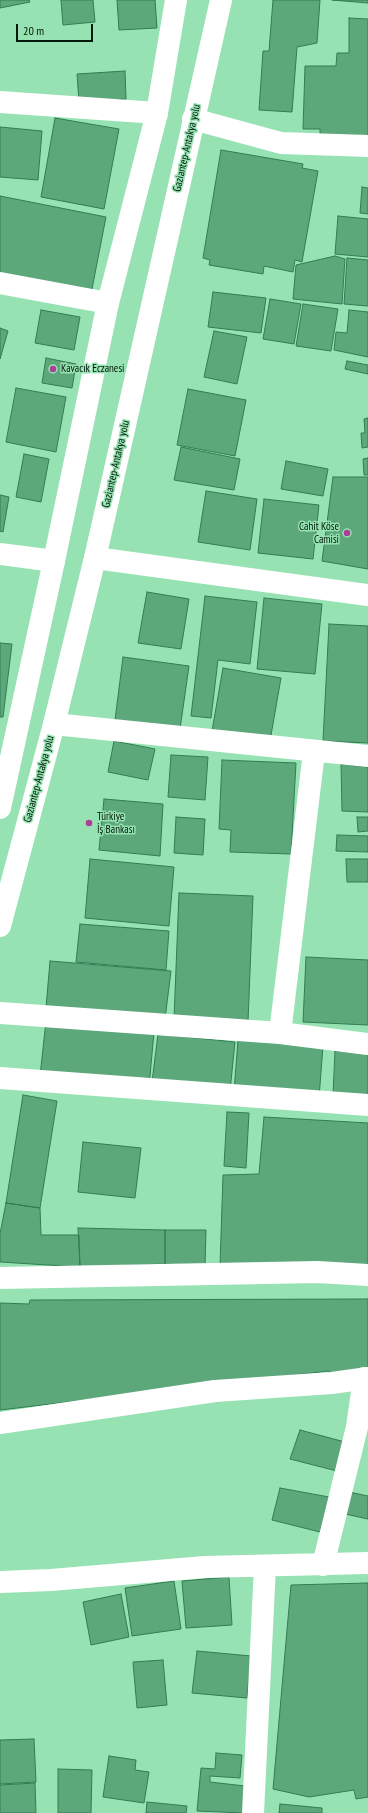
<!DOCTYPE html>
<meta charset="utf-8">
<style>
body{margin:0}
#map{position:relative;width:368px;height:1813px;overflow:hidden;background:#97e2b2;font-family:"PT Sans Narrow",sans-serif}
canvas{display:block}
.scale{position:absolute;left:16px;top:24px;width:77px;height:18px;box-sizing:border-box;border:2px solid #001909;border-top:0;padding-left:5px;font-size:12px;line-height:14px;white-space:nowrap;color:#001909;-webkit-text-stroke:3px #97e2b2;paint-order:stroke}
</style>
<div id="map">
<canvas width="368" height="1813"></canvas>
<div class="scale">20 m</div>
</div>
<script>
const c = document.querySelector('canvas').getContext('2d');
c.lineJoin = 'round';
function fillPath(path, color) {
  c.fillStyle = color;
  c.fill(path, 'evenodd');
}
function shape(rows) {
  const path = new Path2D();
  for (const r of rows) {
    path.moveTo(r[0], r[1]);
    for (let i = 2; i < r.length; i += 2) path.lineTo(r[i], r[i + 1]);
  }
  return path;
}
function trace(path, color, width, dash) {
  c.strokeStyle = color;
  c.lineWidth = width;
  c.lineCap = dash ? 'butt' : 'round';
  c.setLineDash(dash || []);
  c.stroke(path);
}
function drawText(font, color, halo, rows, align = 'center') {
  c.font = font + ' "PT Sans Narrow",sans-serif';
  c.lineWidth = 3;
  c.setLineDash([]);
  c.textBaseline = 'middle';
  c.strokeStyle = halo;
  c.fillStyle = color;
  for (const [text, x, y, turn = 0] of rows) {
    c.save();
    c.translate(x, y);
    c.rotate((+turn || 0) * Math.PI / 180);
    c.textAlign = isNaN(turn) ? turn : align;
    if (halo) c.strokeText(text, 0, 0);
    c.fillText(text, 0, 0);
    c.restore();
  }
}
const building = shape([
 [0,0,29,0,30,2,0,8,0,0],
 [61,0,93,0,95,22,63,25,61,0],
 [117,0,155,0,157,28,119,30,117,0],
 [273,0,320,0,317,43,297,47,292,112,259,110,263,51,269,51,273,0],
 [332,0,368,0,368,3,332,0],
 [349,18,368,19,368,136,320,134,320,129,303,129,305,66,336,66,337,53,349,53,349,18],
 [125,71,126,99,79,102,77,74,125,71],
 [55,118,119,129,104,209,41,197,55,118],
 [0,127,42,131,38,180,0,177,0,127],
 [221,150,303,164,302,168,318,171,302,262,295,260,293,272,264,266,263,274,209,265,210,260,203,258,221,150],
 [362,187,368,188,368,214,360,213,362,187],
 [0,196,106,217,91,294,0,276,0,196],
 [338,216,368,219,368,257,335,254,338,216],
 [335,256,345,259,342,304,293,299,296,265,335,256],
 [347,258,368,260,368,306,344,304,347,258],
 [213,292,266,298,261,333,208,327,213,292],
 [270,299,301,304,294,344,263,339,270,299],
 [303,304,338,309,331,351,296,346,303,304],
 [41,310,80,317,74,350,35,343,41,310],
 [349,310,368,312,368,357,334,350,336,332,347,333,349,310],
 [0,328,8,331,0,359,0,328],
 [214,331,247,337,237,384,204,377,214,331],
 [46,358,76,364,72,388,42,383,46,358],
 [347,361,368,365,368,374,345,369,347,361],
 [16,388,66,397,56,452,6,442,16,388],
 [188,389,246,400,235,456,177,445,188,389],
 [368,418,368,447,362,448,361,433,365,433,364,419,368,418],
 [181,447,240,459,234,490,174,480,181,447],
 [24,454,49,459,41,502,16,497,24,454],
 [368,458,368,475,364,475,363,459,368,458],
 [286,461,328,469,323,496,281,489,286,461],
 [333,477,368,477,368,569,322,561,333,477],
 [206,491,257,499,250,550,198,542,206,491],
 [0,495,9,497,3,532,0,531,0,495],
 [264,499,319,505,313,559,258,553,264,499],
 [147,592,189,599,181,649,138,643,147,592],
 [205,596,257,602,250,664,218,660,211,718,191,716,205,596],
 [264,598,322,604,315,674,257,669,264,598],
 [329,624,368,626,368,743,323,741,329,624],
 [0,643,12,644,3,717,0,717,0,643],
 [123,657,189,666,180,729,115,720,123,657],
 [223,668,281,678,270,741,212,731,223,668],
 [114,741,155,749,148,780,108,772,114,741],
 [171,755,208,757,205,800,168,797,171,755],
 [222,760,296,763,291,854,230,852,231,830,219,829,222,760],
 [341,764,368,767,368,812,342,811,341,764],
 [104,799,163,804,160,856,99,850,104,799],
 [176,817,205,819,203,855,174,853,176,817],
 [357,817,368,817,368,831,358,832,357,817],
 [337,835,368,836,368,852,336,851,337,835],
 [90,859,174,867,169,926,85,918,90,859],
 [346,859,368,859,368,882,347,882,346,859],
 [179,893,253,896,248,1022,174,1019,179,893],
 [80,924,169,931,166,970,76,962,80,924],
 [306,957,368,960,368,1025,303,1022,306,957],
 [50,961,171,971,165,1019,46,1008,50,961],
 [46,1021,154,1032,149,1087,40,1076,46,1021],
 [158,1034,235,1042,230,1091,152,1082,158,1034],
 [238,1040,323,1046,319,1098,234,1092,238,1040],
 [335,1051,368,1053,368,1097,333,1095,335,1051],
 [23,1095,57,1101,40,1208,6,1203,23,1095],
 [227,1112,249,1113,246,1168,224,1166,227,1112],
 [264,1117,368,1123,368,1265,220,1266,223,1175,259,1174,264,1117],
 [83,1142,141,1148,135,1198,78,1192,83,1142],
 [6,1203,40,1208,41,1235,79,1235,80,1267,0,1262,0,1234,6,1203],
 [78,1228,165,1230,165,1264,80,1267,78,1228],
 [165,1230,206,1230,205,1266,165,1264,165,1230],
 [368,1299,368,1370,330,1377,329,1371,0,1410,0,1303,29,1304,30,1300,368,1299],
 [300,1430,345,1442,337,1471,290,1459,300,1430],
 [280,1488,329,1497,320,1532,272,1520,280,1488],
 [349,1492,368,1496,368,1519,345,1514,349,1492],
 [229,1577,232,1625,186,1628,182,1581,229,1577],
 [174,1581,181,1629,132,1636,125,1588,174,1581],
 [368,1583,368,1797,356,1799,354,1790,309,1797,273,1789,291,1585,368,1583],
 [121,1594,129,1637,91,1645,83,1602,121,1594],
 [197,1651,251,1656,247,1698,192,1693,197,1651],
 [163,1660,167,1705,137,1708,133,1662,163,1660],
 [34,1739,36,1782,0,1784,0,1740,34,1739],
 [216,1753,242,1755,240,1778,210,1776,210,1782,245,1786,243,1813,197,1811,201,1768,215,1769,216,1753],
 [109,1756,136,1760,135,1770,149,1772,144,1803,103,1797,109,1756],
 [58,1769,92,1770,91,1813,58,1813,58,1769],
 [35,1783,36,1813,0,1813,0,1785,35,1783],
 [147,1802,187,1806,186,1813,146,1813,147,1802],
 [280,1804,322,1808,322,1813,279,1813,280,1804]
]);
const minor = shape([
 [0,102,157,113],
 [193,119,281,143,368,146],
 [0,283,108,303],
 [0,554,54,561],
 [54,724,368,756],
 [0,1013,280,1033,368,1044],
 [280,1033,314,752],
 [0,1078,368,1105],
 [0,1278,318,1272,368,1275],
 [0,1423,215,1391,332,1383,368,1378],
 [323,1565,357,1427,364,1378],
 [0,1582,51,1580,205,1567,368,1563],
 [253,1813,265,1566]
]);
const tertiary = shape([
 [95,558,368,595]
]);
const secondary = shape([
 [0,808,54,561,108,303,157,113,176,0],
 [0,926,54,724,95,558,221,0]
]);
const markers = [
 [53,369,4,"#ad3d99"],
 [347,533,4,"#ad3d99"],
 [89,823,4,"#ad3d99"]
];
const streetNames = [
 ["Gaziantep-Antakya yolu",187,148,-77],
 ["Gaziantep-Antakya yolu",116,464,-77],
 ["Gaziantep-Antakya yolu",39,779,-75]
];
const poiNames = [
 ["Kavacık Eczanesi",61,369],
 ["Cahit Köse",339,527,"right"],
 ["Camisi",339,540,"right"],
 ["Türkiye",97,817],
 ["İş Bankası",97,830]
];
fillPath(building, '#5da87a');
trace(building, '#327c52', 1);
trace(minor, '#fff', 22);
trace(tertiary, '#fff', 22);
trace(secondary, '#fff', 22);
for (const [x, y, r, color] of markers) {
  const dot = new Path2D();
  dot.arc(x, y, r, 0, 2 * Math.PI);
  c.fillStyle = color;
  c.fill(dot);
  trace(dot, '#97e2b2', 1.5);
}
drawText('11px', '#001909', '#97e2b2', streetNames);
drawText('11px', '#001909', '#97e2b2', poiNames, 'left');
</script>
